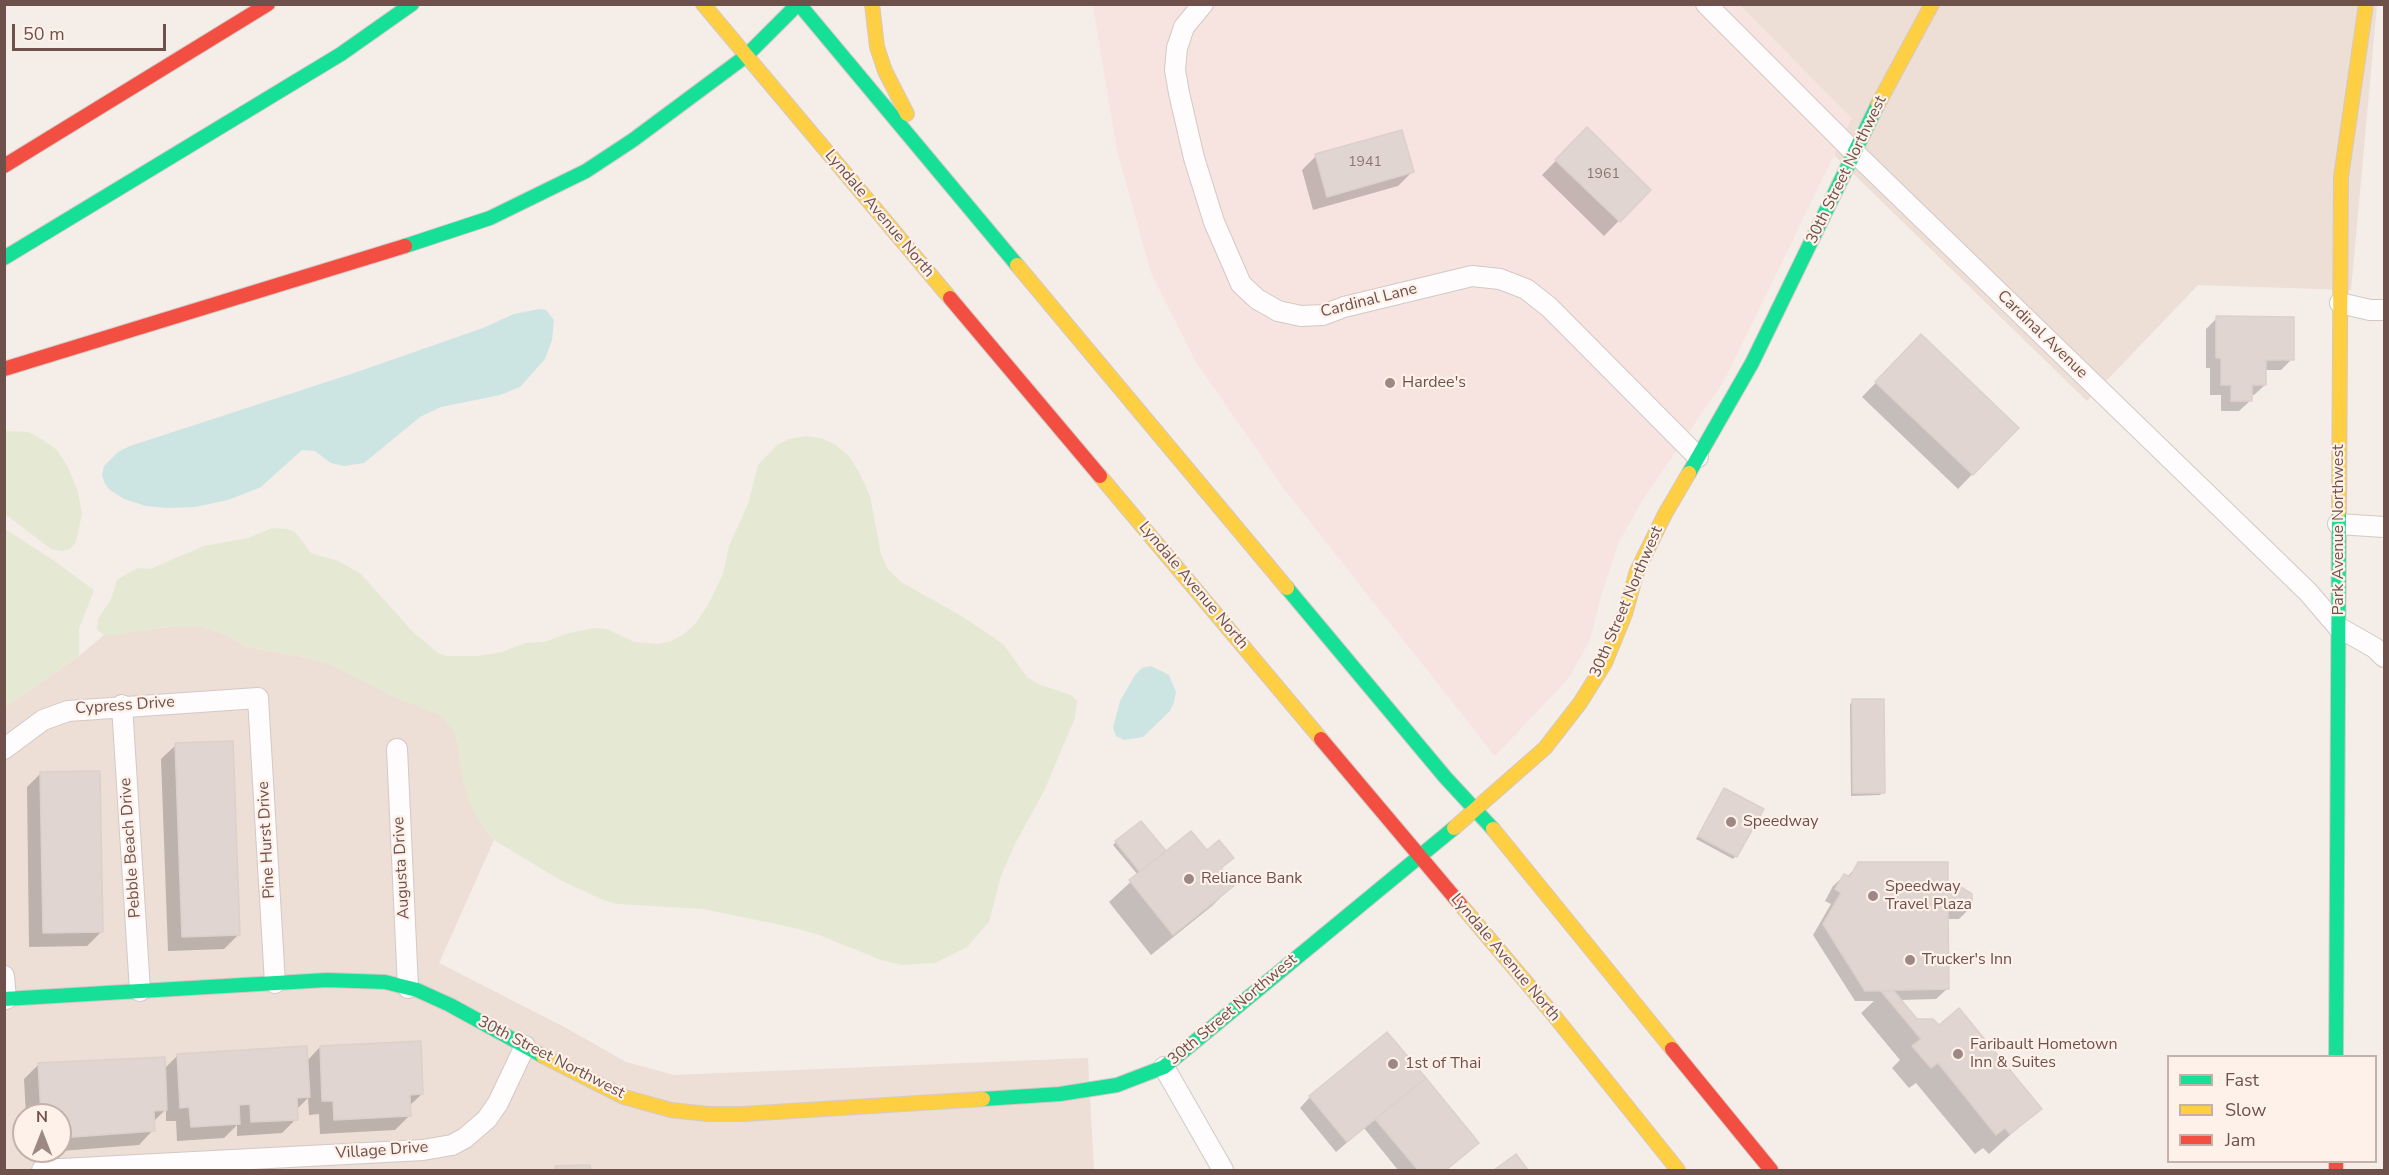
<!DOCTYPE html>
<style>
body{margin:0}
#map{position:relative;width:2389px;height:1175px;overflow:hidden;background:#f5ede8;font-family:"Nunito Sans",sans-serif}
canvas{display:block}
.frame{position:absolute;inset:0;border:6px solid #6f514c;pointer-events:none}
.legend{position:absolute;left:2167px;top:1055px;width:210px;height:108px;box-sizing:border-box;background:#fdf1e9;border:2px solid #c4b1aa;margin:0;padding:8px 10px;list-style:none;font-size:18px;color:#6f514c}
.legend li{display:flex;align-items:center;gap:12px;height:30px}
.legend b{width:30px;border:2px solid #c4b1aa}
.north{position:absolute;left:12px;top:1103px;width:60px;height:60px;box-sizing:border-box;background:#fdf1e9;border:2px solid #c4b1aa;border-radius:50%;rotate:0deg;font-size:16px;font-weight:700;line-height:24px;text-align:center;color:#6f514c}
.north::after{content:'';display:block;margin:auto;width:21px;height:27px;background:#9e8883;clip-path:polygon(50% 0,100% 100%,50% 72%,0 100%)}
.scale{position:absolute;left:12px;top:24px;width:154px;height:27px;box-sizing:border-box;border:3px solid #6f514c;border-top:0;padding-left:8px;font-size:18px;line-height:21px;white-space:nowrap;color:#6f514c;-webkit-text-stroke:4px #fdf1e9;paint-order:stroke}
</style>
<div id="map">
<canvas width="2389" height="1175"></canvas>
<div class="frame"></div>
<ul class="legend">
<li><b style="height:8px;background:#16e098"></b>Fast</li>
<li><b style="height:8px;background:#ffcf43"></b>Slow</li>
<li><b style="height:8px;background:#f24e42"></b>Jam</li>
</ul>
<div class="north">N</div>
<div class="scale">50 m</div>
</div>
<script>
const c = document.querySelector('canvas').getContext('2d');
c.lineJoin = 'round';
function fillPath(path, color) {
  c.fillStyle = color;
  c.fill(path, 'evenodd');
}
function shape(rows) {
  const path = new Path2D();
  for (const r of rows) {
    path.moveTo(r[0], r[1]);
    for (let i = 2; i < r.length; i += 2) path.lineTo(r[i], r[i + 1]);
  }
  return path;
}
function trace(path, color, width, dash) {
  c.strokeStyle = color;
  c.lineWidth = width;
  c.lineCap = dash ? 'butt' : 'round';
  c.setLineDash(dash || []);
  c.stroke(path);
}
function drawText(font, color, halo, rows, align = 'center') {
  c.font = font + ' "Nunito Sans",sans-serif';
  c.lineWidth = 4.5;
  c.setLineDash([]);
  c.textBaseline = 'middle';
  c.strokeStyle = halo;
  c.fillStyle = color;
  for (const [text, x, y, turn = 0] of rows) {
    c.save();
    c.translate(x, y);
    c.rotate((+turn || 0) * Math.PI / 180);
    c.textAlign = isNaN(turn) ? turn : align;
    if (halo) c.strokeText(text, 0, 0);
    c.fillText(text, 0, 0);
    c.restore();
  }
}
const residential = shape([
 [1739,5,2377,5,2351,290,2198,285,2087,401,1834,155,1851,118],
 [185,625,201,626,226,635,247,647,304,657,327,663,441,715,449,724,456,735,460,756,481,824,494,840,439,963,568,1029,626,1062,674,1075,1088,1058,1094,1170,5,1170,5,707,79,656,104,635],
 [24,1115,60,1115,60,1151,24,1151]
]);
const commercial = shape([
 [1093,5,1739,5,1852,118,1725,379,1642,501,1618,544,1601,596,1590,640,1568,679,1495,756,1285,490,1196,362,1151,273,1117,150]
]);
const green = shape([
 [5,431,28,432,43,440,57,450,68,467,78,492,82,514,76,542,70,549,62,551,51,549,5,514],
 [805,436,821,438,836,445,849,456,861,476,870,496,881,554,888,569,901,582,960,615,1003,644,1027,677,1038,684,1071,695,1077,701,1075,718,1044,791,1015,844,1001,876,989,922,967,947,935,963,903,965,881,960,819,935,795,928,703,909,617,904,603,900,560,880,494,840,481,824,470,804,463,781,456,735,441,715,400,700,327,663,304,657,247,647,226,635,201,626,165,627,117,635,104,635,97,630,98,619,111,599,117,580,128,573,138,568,150,569,204,546,248,538,272,528,287,529,295,532,311,553,338,561,360,573,413,632,438,653,446,656,478,656,502,652,525,643,544,642,569,633,595,628,607,629,634,642,658,644,671,641,684,634,695,624,708,605,723,574,729,546,748,504,758,465,777,445,789,439],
 [5,529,53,560,94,590,79,629,79,656,5,707]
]);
const water = shape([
 [539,309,546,310,554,320,552,340,545,359,520,387,500,395,441,407,420,417,364,463,344,466,331,463,315,451,302,450,261,487,228,500,195,507,168,508,146,506,124,499,110,490,105,484,102,475,104,466,118,452,130,446,354,373,483,328,514,314],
 [1151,666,1169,675,1176,692,1174,702,1170,711,1143,737,1124,740,1116,736,1113,728,1120,701,1135,675,1142,668]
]);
const shadow = shape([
 [1587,129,1649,190,1604,236,1542,175],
 [1316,156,1412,172,1398,186,1313,210,1302,170],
 [2217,318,2292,359,2281,370,2265,370,2265,385,2254,395,2250,395,2250,401,2239,411,2221,411,2221,395,2210,395,2210,368,2206,368,2206,329],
 [1921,336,2017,428,1958,489,1862,397],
 [1853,701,1883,792,1880,795,1851,796,1850,704],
 [176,745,238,935,224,949,168,951,161,759],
 [41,773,101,932,87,946,29,947,27,787],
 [1724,790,1736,856,1733,859,1696,839],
 [1116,842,1165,853,1206,852,1232,858,1220,869,1233,885,1212,906,1151,955,1109,902,1138,875,1113,845],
 [1859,864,1946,886,1970,908,1959,919,1947,919,1947,989,1936,999,1900,1000,1917,1021,2040,1108,1989,1154,1983,1148,1975,1154,1916,1083,1909,1088,1892,1068,1900,1060,1861,1013,1874,1001,1855,1001,1813,935,1831,904,1825,901,1833,886,1844,876,1847,877],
 [320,1047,422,1094,409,1106,409,1116,395,1130,320,1134,319,1114,309,1115,308,1098,296,1110,296,1119,282,1133,237,1136,237,1125,224,1138,177,1141,176,1121,166,1121,166,1109,153,1122,153,1130,139,1145,60,1151,60,1115,26,1115,24,1079,39,1064,164,1069,178,1055,307,1061],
 [1310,1097,1477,1143,1446,1170,1398,1170,1364,1128,1336,1152,1300,1108],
 [589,1167,589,1170,553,1170,556,1168]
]);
const building = shape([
 [1587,127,1651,190,1620,222,1555,160,1587,127],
 [1402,130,1414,172,1327,197,1315,154,1402,130],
 [2216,316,2294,317,2294,360,2266,360,2266,385,2252,385,2252,401,2231,401,2231,385,2221,385,2221,358,2216,358,2216,316],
 [1921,334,2019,428,1973,475,1875,382,1921,334],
 [1852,699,1884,699,1885,793,1853,793,1852,699],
 [233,741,240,935,182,937,175,743,233,741],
 [100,771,103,932,43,933,40,772,100,771],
 [1724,788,1764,809,1737,857,1698,836,1724,788],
 [1141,821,1166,851,1140,872,1115,841,1141,821],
 [1191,831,1207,850,1219,840,1234,858,1221,868,1235,885,1173,935,1129,880,1191,831],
 [1858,862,1948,862,1948,884,1956,884,1972,894,1972,909,1948,909,1949,989,1865,991,1823,924,1841,893,1835,889,1844,874,1850,877,1858,862],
 [1881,991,1894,991,1917,1019,1933,1019,1939,1025,1959,1008,2042,1109,2010,1134,2005,1128,1996,1135,1938,1063,1931,1068,1912,1046,1921,1039,1881,991],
 [1387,1032,1426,1078,1347,1142,1309,1096,1387,1032],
 [421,1041,423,1094,410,1095,411,1116,334,1120,333,1101,322,1101,320,1046,421,1041],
 [307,1046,310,1097,297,1098,298,1120,251,1122,250,1104,239,1105,240,1124,191,1127,189,1107,180,1108,177,1054,307,1046],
 [165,1057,167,1110,154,1111,155,1131,60,1138,60,1115,41,1115,38,1063,165,1057],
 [1426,1078,1479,1143,1446,1170,1418,1170,1375,1119,1426,1078],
 [1516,1154,1528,1170,1494,1170,1516,1154],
 [590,1165,591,1170,556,1170,555,1166,590,1165]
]);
const street = shape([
 [1203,4,1184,27,1177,48,1175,70,1179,93,1194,158,1214,222,1241,284,1257,299,1278,311,1301,316,1323,315,1344,307,1472,276,1500,279,1526,289,1549,307,1698,457],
 [1706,4,1854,152,2308,592,2338,627,2375,648,2384,657],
 [2340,303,2370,310,2384,310],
 [2338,524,2384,527],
 [122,705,140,991],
 [4,749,43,720,68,711,258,698,275,983],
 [397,749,408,988],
 [4,976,6,999],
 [1164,1067,1223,1170],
 [42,1170,423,1150,452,1145,465,1138,487,1119,498,1103,525,1046]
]);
const fast = shape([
 [799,4,1017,265],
 [405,246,490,218,586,171,633,140,746,56,798,4],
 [4,258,341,54,412,4],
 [1689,473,1752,363,1878,104],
 [1287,588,1445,777,1493,829],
 [4,999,327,980,385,982,417,990,450,1005,543,1056],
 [2336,1056,2339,511],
 [983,1099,1060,1094,1117,1085,1164,1067,1454,828]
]);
const slow = shape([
 [703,4,950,298],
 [872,4,877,47,885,71,907,114],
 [1878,104,1932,4],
 [1017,265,1287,588],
 [1100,476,1321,739],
 [2339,511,2341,177,2366,4],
 [1454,828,1545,748,1580,703,1605,663,1625,614,1637,571,1665,514,1689,473],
 [1493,829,1672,1049],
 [1460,904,1552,1013,1678,1170],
 [543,1056,624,1097,671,1110,708,1114,743,1114,983,1099]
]);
const jam = shape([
 [4,166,268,4],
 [950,298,1100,476],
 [4,369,405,246],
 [1321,739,1460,904],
 [1672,1049,1771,1170],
 [2336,1162,2336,1170]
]);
const markers = [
 [1390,383,6,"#9e8883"],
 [1731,822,6,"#9e8883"],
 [1189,879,6,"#9e8883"],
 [1873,896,6,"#9e8883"],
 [1910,960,6,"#9e8883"],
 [1958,1054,6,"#9e8883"],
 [1393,1064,6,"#9e8883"]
];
const numberNames = [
 ["1941",1365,163],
 ["1961",1603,175]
];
const streetNames = [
 ["30th Street Northwest",1847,170,-64],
 ["Lyndale Avenue North",879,214,50],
 ["Cardinal Lane",1369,301,-14],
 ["Cardinal Avenue",2042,335,44],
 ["Park Avenue Northwest",2339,530,-90],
 ["Lyndale Avenue North",1193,586,50],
 ["30th Street Northwest",1627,602,-67],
 ["Cypress Drive",125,706,-4],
 ["Pine Hurst Drive",267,840,-93],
 ["Pebble Beach Drive",131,848,-94],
 ["Augusta Drive",402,868,-93],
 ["Lyndale Avenue North",1505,958,50],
 ["30th Street Northwest",1233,1010,-40],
 ["30th Street Northwest",551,1058,27],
 ["Village Drive",382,1151,-4]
];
const poiNames = [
 ["Hardee's",1402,383],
 ["Speedway",1743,822],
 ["Reliance Bank",1201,879],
 ["Speedway",1885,887],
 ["Travel Plaza",1885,905],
 ["Trucker's Inn",1922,960],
 ["Faribault Hometown",1970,1045],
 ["Inn & Suites",1970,1063],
 ["1st of Thai",1405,1064]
];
fillPath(residential, '#edded6');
fillPath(commercial, '#f7e3df');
fillPath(green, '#e5e9d4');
fillPath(water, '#cce5e2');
fillPath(shadow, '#0003');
fillPath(building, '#e1d5d1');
trace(building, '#ddd0cb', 1.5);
trace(street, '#d3c9c6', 22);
trace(fast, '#d4c9c5', 16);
trace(slow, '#d4c9c5', 16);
trace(jam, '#d4c9c5', 16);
trace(street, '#fefcfc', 20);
trace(fast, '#16e098', 14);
trace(slow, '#ffcf43', 14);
trace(jam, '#f24e42', 14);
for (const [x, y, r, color] of markers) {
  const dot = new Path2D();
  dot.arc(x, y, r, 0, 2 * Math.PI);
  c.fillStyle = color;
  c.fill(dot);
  trace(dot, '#fdf1e9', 2);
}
drawText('14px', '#8d746f', null, numberNames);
drawText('16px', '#6f514c', '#fdf1e9', streetNames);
drawText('16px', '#6f514c', '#fdf1e9', poiNames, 'left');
</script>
